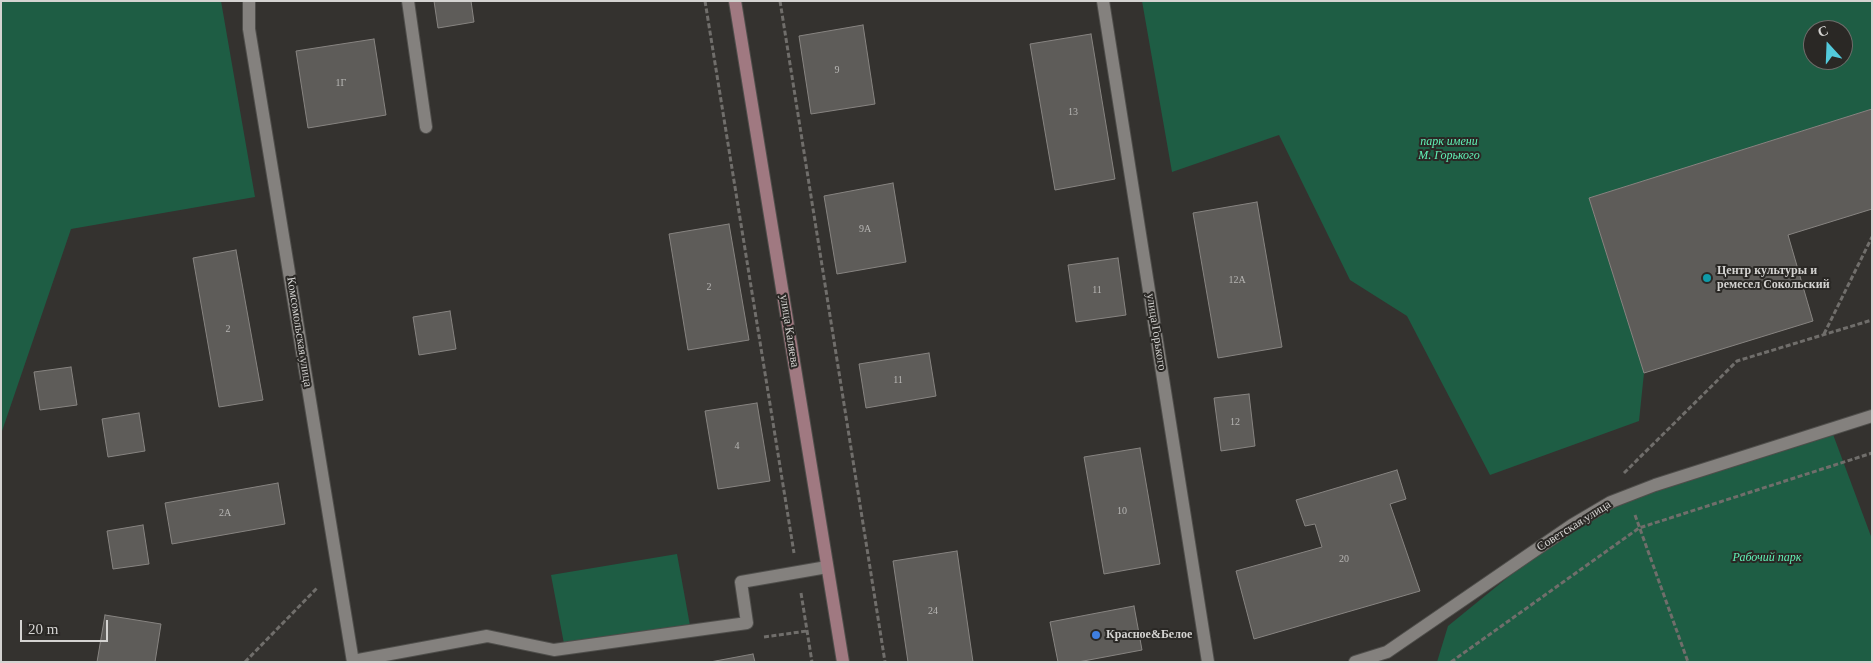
<!DOCTYPE html>
<meta charset="utf-8">
<style>
body{margin:0}
#map{position:relative;width:1873px;height:663px;overflow:hidden;background:#34322f;font-family:Georgia,serif}
canvas{display:block}
.frame{position:absolute;inset:0;border:2px solid #d4d3d1;pointer-events:none}
.north{position:absolute;left:1803px;top:20px;width:50px;height:50px;box-sizing:border-box;background:#2a2825;border:1px solid #6e6c6a;border-radius:50%;rotate:340deg;font-size:14px;font-weight:700;line-height:20px;text-align:center;color:#d4d3d1}
.north::after{content:'';display:block;margin:auto;width:18px;height:22px;background:#53cadc;clip-path:polygon(50% 0,100% 100%,50% 72%,0 100%)}
.scale{position:absolute;left:20px;top:620px;width:88px;height:22px;box-sizing:border-box;border:2px solid #d4d3d1;border-top:0;padding-left:6px;font-size:15px;line-height:18px;white-space:nowrap;color:#d4d3d1;-webkit-text-stroke:4px #2a2825;paint-order:stroke}
</style>
<div id="map">
<canvas width="1873" height="663"></canvas>
<div class="frame"></div>
<div class="north">С</div>
<div class="scale">20 m</div>
</div>
<script>
const c = document.querySelector('canvas').getContext('2d');
c.lineJoin = 'round';
function fillPath(path, color) {
  c.fillStyle = color;
  c.fill(path, 'evenodd');
}
function shape(rows) {
  const path = new Path2D();
  for (const r of rows) {
    path.moveTo(r[0], r[1]);
    for (let i = 2; i < r.length; i += 2) path.lineTo(r[i], r[i + 1]);
  }
  return path;
}
function trace(path, color, width, dash) {
  c.strokeStyle = color;
  c.lineWidth = width;
  c.lineCap = dash ? 'butt' : 'round';
  c.setLineDash(dash || []);
  c.stroke(path);
}
function drawText(font, color, halo, rows, align = 'center') {
  c.font = font + ' Georgia,serif';
  c.lineWidth = 4;
  c.setLineDash([]);
  c.textBaseline = 'middle';
  c.strokeStyle = halo;
  c.fillStyle = color;
  for (const [text, x, y, turn = 0] of rows) {
    c.save();
    c.translate(x, y);
    c.rotate((+turn || 0) * Math.PI / 180);
    c.textAlign = isNaN(turn) ? turn : align;
    if (halo) c.strokeText(text, 0, 0);
    c.fillText(text, 0, 0);
    c.restore();
  }
}
const green = shape([
 [1,1,221,1,255,197,71,229,1,434],
 [1142,1,1872,1,1872,109,1589,198,1644,373,1639,421,1490,475,1407,316,1350,280,1279,135,1172,172],
 [1813,30,1843,30,1843,60,1813,60],
 [1831,429,1872,539,1872,662,1437,662,1448,626,1572,525,1611,502],
 [677,554,691,631,565,649,551,575]
]);
const building = shape([
 [434,1,471,1,474,22,438,28,434,1],
 [863,25,875,104,811,114,799,36,863,25],
 [1091,34,1115,179,1055,190,1030,44,1091,34],
 [374,39,386,115,308,128,296,51,374,39],
 [1872,109,1872,209,1788,235,1813,321,1644,373,1589,198,1872,109],
 [893,183,906,262,837,274,824,196,893,183],
 [1257,202,1282,347,1218,358,1193,213,1257,202],
 [729,224,749,340,688,350,669,234,729,224],
 [236,250,263,400,219,407,193,258,236,250],
 [1118,258,1126,315,1076,322,1068,265,1118,258],
 [450,311,456,349,419,355,413,317,450,311],
 [929,353,936,396,866,408,859,364,929,353],
 [71,367,77,405,40,410,34,372,71,367],
 [1249,394,1255,446,1221,451,1214,398,1249,394],
 [757,403,770,481,718,489,705,411,757,403],
 [139,413,145,451,108,457,102,419,139,413],
 [1140,448,1160,564,1104,574,1084,457,1140,448],
 [1397,470,1406,499,1390,504,1420,591,1254,639,1236,571,1322,547,1315,524,1305,526,1296,500,1397,470],
 [278,483,285,524,172,544,165,503,278,483],
 [143,525,149,564,113,569,107,531,143,525],
 [957,551,973,662,908,662,893,561,957,551],
 [1134,606,1142,650,1078,662,1058,662,1050,622,1134,606],
 [105,615,161,624,155,662,97,662,105,615],
 [753,654,755,662,710,662,753,654]
]);
const path = shape([
 [705,1,794,553],
 [780,1,885,662],
 [1824,334,1872,237],
 [1624,473,1737,361,1872,320],
 [1635,515,1688,662],
 [801,593,812,662],
 [764,637,807,631],
 [245,662,318,587],
 [1451,662,1639,528,1872,453]
]);
const service = shape([
 [408,1,426,127],
 [353,661,487,636,554,650,747,623,741,582,827,567]
]);
const minor = shape([
 [249,1,249,29,353,662],
 [1103,1,1208,662]
]);
const tertiary = shape([
 [1355,662,1387,652,1572,525,1611,502,1655,485,1872,416]
]);
const secondary = shape([
 [735,1,843,662]
]);
const markers = [
 [1707,278,5,"#0f9aa8"],
 [1096,635,5,"#3f7fe0"]
];
const numberNames = [
 ["9",837,70],
 ["1Г",341,83],
 ["13",1073,112],
 ["9А",865,229],
 ["12А",1237,280],
 ["2",709,287],
 ["11",1097,290],
 ["2",228,329],
 ["11",898,380],
 ["12",1235,422],
 ["4",737,446],
 ["10",1122,511],
 ["2А",225,513],
 ["20",1344,559],
 ["24",933,611]
];
const parkNames = [
 ["парк имени",1449,142],
 ["М. Горького",1449,156],
 ["Рабочий парк",1767,558]
];
const poiNames = [
 ["Центр культуры и",1717,271],
 ["ремесел Сокольский",1717,285],
 ["Красное&Белое",1106,635]
];
const streetNames = [
 ["улица Каляева",789,331,81],
 ["Комсомольская улица",299,332,81],
 ["улица Горького",1156,332,81],
 ["Советская улица",1574,526,-32]
];
fillPath(green, '#1e5d44');
fillPath(building, '#5e5c59');
trace(building, '#878481', 1);
trace(service, '#4f4e4b', 14);
trace(minor, '#4f4e4b', 14);
trace(tertiary, '#4f4e4b', 14);
trace(secondary, '#4f4e4b', 14);
trace(path, '#706e6b', 3, [5, 2.5]);
trace(service, '#84817e', 12);
trace(minor, '#84817e', 12);
trace(tertiary, '#84817e', 12);
trace(secondary, '#a07981', 12);
for (const [x, y, r, color] of markers) {
  const dot = new Path2D();
  dot.arc(x, y, r, 0, 2 * Math.PI);
  c.fillStyle = color;
  c.fill(dot);
  trace(dot, '#2a2825', 2);
}
drawText('10px', '#b6b5b3', null, numberNames);
drawText('italic 12px', '#60f1b6', '#2a2825', parkNames);
drawText('bold 12px', '#d4d3d1', '#2a2825', poiNames, 'left');
drawText('12px', '#d4d3d1', '#2a2825', streetNames);
</script>
